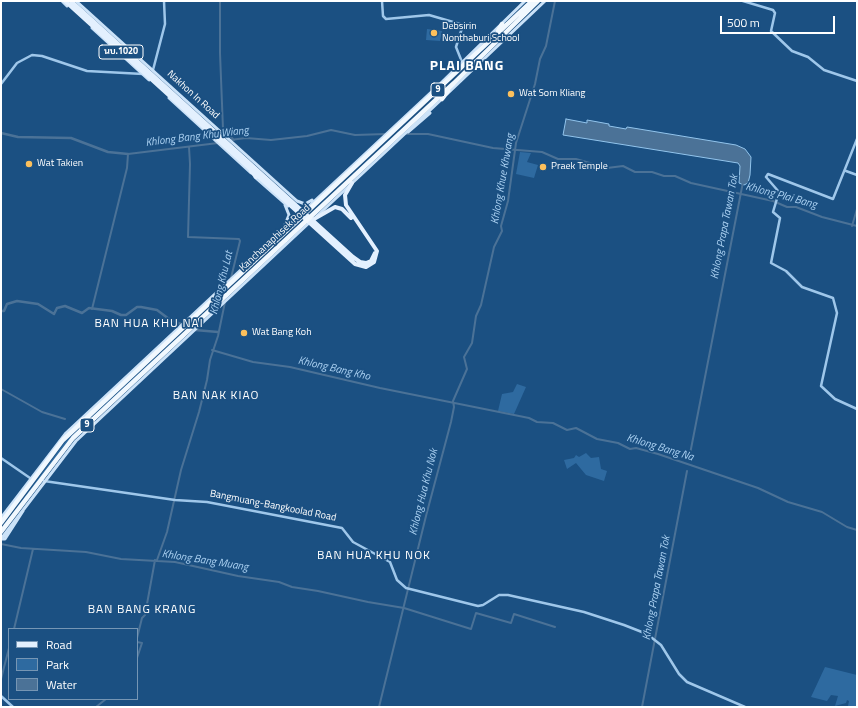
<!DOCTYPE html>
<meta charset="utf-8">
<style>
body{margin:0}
#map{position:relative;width:858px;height:708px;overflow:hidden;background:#1b5082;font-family:"Titillium Web",sans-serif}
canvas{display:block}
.frame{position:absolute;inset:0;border:2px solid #fff;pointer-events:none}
.legend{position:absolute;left:8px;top:628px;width:130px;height:72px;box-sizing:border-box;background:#1b5082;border:1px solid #7696b4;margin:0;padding:5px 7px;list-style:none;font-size:12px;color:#fff}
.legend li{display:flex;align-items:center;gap:8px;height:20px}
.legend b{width:20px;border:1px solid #7696b4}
.scale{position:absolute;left:720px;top:16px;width:115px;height:18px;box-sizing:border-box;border:2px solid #fff;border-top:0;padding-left:5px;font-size:12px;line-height:14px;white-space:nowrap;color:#fff;-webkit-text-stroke:3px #1b5082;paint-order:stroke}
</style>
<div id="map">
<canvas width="858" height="708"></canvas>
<div class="frame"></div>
<ul class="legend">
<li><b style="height:5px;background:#e3f0fe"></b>Road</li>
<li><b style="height:11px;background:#2e6aa0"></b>Park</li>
<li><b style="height:11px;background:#4b7297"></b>Water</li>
</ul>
<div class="scale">500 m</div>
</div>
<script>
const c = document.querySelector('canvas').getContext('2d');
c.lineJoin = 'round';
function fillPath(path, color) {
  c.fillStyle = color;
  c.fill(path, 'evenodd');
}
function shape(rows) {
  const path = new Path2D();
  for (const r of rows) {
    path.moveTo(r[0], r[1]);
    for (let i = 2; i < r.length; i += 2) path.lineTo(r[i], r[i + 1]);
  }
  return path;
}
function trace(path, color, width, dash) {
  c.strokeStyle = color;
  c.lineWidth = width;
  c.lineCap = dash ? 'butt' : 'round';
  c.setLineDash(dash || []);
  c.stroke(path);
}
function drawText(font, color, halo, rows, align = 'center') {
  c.font = font + ' "Titillium Web",Sarabun,sans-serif';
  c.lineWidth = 3.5;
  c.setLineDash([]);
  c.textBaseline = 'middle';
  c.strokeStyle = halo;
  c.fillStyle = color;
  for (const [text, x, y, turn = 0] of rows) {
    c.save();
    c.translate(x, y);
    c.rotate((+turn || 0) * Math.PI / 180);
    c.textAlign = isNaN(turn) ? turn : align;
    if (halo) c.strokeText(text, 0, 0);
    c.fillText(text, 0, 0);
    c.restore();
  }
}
const green = shape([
 [427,29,442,31,440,41,426,40],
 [520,152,531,153,527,162,538,165,534,178,516,174],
 [184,331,65,445,1,529,65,442],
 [517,384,526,387,514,414,498,411,502,394,513,392],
 [586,453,591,458,599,457,601,469,607,471,604,481,586,475,576,463,567,469,564,460,574,458,576,455,579,457],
 [825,667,857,675,857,707,848,706,849,701,847,700,846,703,835,706,838,696,831,695,827,701,811,697]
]);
const water = shape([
 [566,119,587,123,587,120,609,124,609,126,626,129,627,127,736,145,745,149,751,157,750,175,748,183,744,185,739,183,740,166,738,163,563,135,566,119]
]);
const canal = shape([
 [220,1,220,53,223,129,234,140],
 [404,134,428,134,493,148,542,152,558,159,576,159,607,168,623,166,635,172,652,172,664,176,675,176,691,183,773,201,787,207,796,207,822,217,857,226],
 [230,140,246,138,271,140,307,136,331,130,355,135,386,134],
 [189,147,190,164,188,237,239,239,240,241,231,278],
 [852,226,857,209],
 [92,309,127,168,128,154,218,143],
 [212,350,253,362,290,367,380,388,529,418,537,422,553,423,567,430,576,428,597,439,618,443,630,449,636,448,658,454,758,488,788,502,822,512,847,527,857,530],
 [1,389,42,412,65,419],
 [690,454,743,182],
 [1,544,21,548,86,552,121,559,175,562,238,576,279,582,292,587,318,591,368,602,404,608,471,629,476,613,511,623,514,614,555,627],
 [157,560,167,532,181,470,199,412,207,380,210,360,218,336,225,302],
 [14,629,33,549],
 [137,638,142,618,145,615,155,560],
 [137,642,142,643,137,658],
 [1,679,9,648],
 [96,707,106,699],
 [379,707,426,516,451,422,454,407,453,401,467,369,464,357,472,343,476,316,481,305,494,247,502,231,501,226,508,201,516,143,535,84,540,59,546,46,555,1],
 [642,707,687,471]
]);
const river = shape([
 [1,133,18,137,71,138,108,152,128,154],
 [1,311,4,311,7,304,17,301,38,304,54,314,57,308,65,306,82,313,89,308,112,311,121,315,126,315,137,307,141,307,157,310,169,319,183,325],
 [195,330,218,332]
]);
const tertiary = shape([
 [382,1,383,16,386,19,429,15,460,24,462,28,456,47,462,62],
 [743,1,773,10,775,13,771,31,792,51,808,57,824,70,857,81],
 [153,70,165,24,164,1],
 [1,84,17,63,32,55,42,56,87,71,143,74],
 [857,139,833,199,768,174,766,177,779,192,773,212,780,218,771,263,786,271,802,287,833,298,837,313,821,386,835,399,857,409],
 [846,171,857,175],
 [1,458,30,478],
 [44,481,175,500,207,502,342,528,353,542,390,562,397,580,406,588,478,606,483,605,499,595,508,595,584,612,624,625,647,634,661,645,679,674,687,682,745,707],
 [1,696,13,707]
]);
const secondary = shape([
 [62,1,67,6],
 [76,1,297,201,305,204,312,200],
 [92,28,149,80],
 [447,94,545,1],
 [169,98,251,173],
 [408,132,430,113],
 [255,177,288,206],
 [317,216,443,98],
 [284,227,289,215,285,205],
 [1,518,66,433,441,83,525,1],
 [1,539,76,441,310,222],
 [1,539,5,539,23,511]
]);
const primary = shape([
 [65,1,355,264,366,267,374,262,377,251,346,205,345,195,352,183],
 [71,1,353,257,360,262,366,263,371,261,375,253],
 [251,171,256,177],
 [314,219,335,207,342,209,351,218]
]);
const trunk = shape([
 [498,31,502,24],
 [442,99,448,91],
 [1,523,63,440,532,1],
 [1,532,73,438,454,83,538,1]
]);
const markers = [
 [434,33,4,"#fcc05c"],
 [511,94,4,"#fcc05c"],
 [29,164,4,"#fcc05c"],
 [543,167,4,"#fcc05c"],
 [244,333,4,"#fcc05c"]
];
const shields = [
 [121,52,44],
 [438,90,14],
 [87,425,14]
];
const shieldNames = [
 ["นบ.1020",121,52],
 ["9",438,90],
 ["9",87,425]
];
const poiNames = [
 ["Debsirin",442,27],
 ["Nonthaburi School",442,39],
 ["Wat Som Kliang",519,94],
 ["Wat Takien",37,164],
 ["Praek Temple",551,167],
 ["Wat Bang Koh",252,333]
];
const streetNames = [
 ["Nakhon In Road",193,95,42],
 ["Kanchanaphisek Road",275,238,-43],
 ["Bangmuang-Bangkoolad Road",273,506,11]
];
const waterNames = [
 ["Khlong Bang Khu Wiang",197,137,-7],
 ["Khlong Khue Khwang",503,179,-80],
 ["Khlong Plai Bang",781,196,15],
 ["Khlong Prapa Tawan Tok",725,227,-79],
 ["Khlong Khu Lat",222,283,-76],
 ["Khlong Bang Kho",334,369,13],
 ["Khlong Bang Na",660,448,17],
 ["Khlong Hua Khu Nok",424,492,-76],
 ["Khlong Bang Muang",205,561,9],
 ["Khlong Prapa Tawan Tok",657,588,-79]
];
const quarterNames = [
 ["BAN HUA KHU NAI",149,324],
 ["BAN NAK KIAO",216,396],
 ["BAN HUA KHU NOK",374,556],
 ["BAN BANG KRANG",142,610]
];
const districtNames = [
 ["PLAI BANG",467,67]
];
fillPath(green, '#2e6aa0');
fillPath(water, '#4b7297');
trace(water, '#92c4ec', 1);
trace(canal, '#4b7297', 2);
trace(river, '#4b7297', 2.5);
trace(tertiary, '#9fc7ea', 2.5);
trace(secondary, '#cbe2f8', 3);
trace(primary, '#e3f0fe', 4);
trace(trunk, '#f1f8fe', 4.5);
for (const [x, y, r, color] of markers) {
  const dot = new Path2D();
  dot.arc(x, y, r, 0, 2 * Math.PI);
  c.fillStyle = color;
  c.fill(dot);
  trace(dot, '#1b5082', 1.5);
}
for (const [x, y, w] of shields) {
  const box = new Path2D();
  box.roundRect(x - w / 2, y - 7, w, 14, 3);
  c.fillStyle = '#1b5082';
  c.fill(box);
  trace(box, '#fff', 1);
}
drawText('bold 9px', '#fff', null, shieldNames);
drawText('10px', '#fff', '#1b5082', poiNames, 'left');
drawText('10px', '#fff', '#1b5082', streetNames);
drawText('italic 11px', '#abd1f2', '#1b5082', waterNames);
c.letterSpacing = '1px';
drawText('12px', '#fff', '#1b5082', quarterNames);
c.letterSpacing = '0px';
c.letterSpacing = '1px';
drawText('bold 14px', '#fff', '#1b5082', districtNames);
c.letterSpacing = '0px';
</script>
